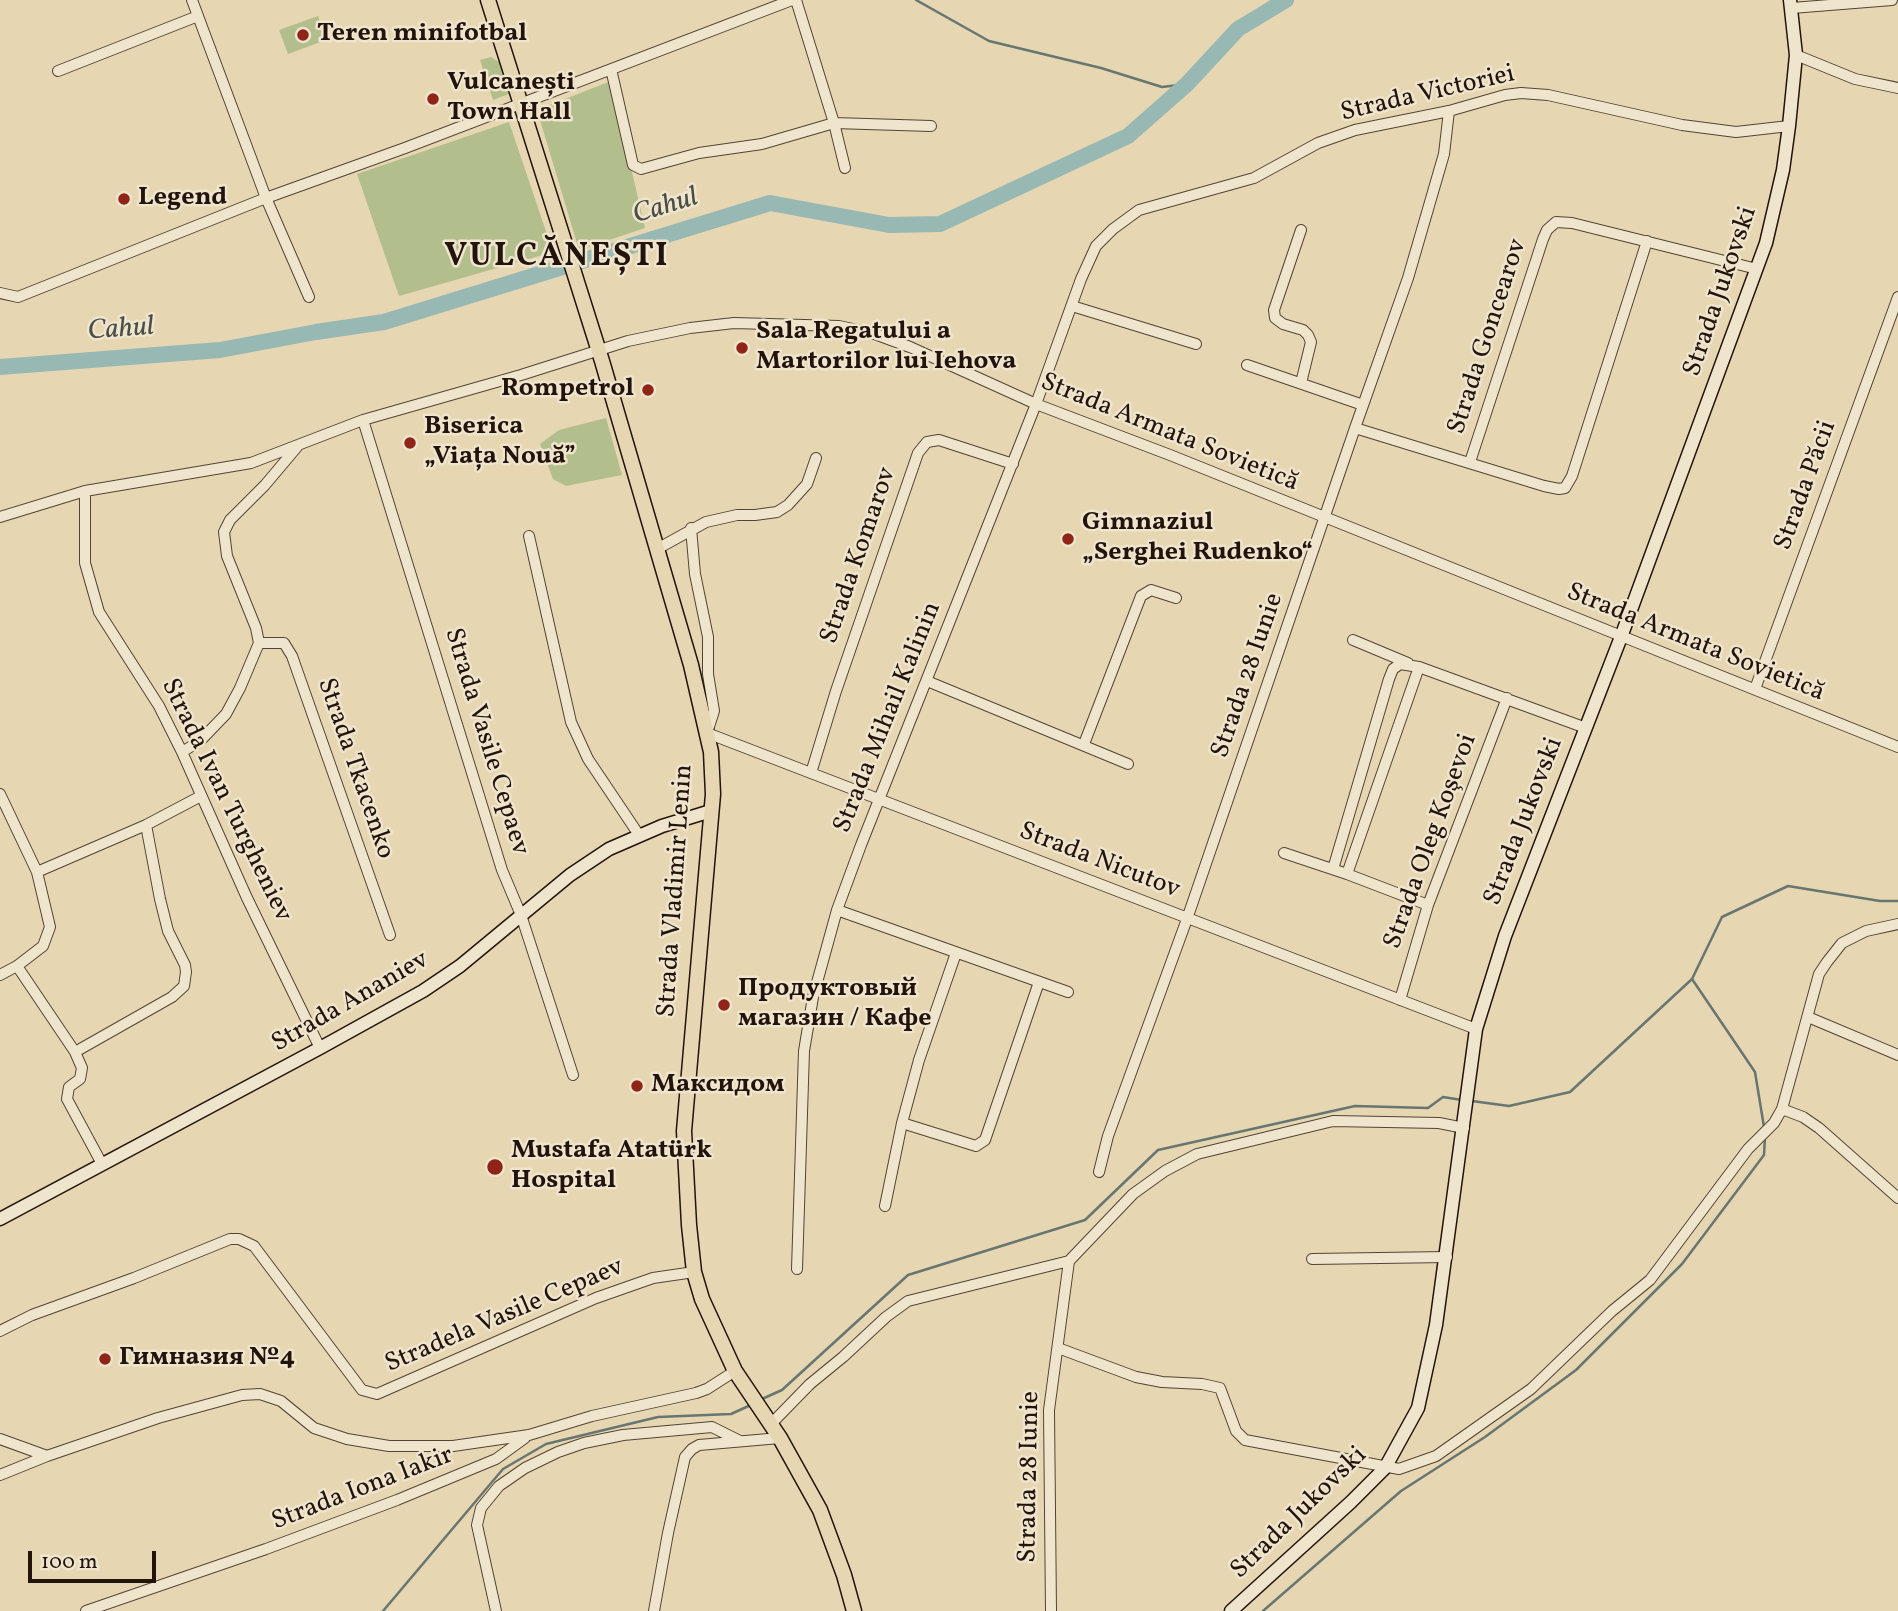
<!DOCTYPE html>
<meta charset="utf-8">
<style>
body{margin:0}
#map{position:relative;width:1898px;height:1611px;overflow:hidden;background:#e6d6b1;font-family:Vollkorn,serif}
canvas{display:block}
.scale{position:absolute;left:28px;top:1551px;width:128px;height:32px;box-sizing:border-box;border:4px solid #22140d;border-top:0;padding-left:9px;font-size:21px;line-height:24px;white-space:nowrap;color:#22140d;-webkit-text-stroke:5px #efe4cc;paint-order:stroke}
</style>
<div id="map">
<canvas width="1898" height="1611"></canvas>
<div class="scale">100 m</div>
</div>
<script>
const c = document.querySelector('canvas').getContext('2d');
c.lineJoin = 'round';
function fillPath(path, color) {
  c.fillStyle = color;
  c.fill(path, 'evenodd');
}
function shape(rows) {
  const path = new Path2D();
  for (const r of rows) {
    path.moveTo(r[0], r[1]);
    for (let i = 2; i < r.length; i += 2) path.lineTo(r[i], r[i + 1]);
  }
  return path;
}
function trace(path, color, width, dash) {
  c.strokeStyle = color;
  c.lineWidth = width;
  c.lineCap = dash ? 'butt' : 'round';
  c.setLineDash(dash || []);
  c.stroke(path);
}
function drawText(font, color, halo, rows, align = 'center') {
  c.font = font + ' Vollkorn,serif';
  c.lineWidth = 5;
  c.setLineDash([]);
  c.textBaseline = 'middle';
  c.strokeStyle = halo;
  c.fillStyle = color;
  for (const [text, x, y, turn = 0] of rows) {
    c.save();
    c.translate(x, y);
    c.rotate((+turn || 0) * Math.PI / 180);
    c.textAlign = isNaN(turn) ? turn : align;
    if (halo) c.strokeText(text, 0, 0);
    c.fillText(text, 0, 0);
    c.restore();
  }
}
const green = shape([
 [318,16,326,40,288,54,279,30],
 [491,57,499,62,509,94,493,100,480,60],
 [611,81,645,228,579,250,537,110],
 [509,122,553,252,399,296,357,174],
 [606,418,622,475,566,486,553,479,540,444,559,430]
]);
const stream = shape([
 [916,0,989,41,1101,68,1162,87,1187,84],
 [1692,979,1755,1072,1764,1127],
 [1472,1101,1509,1106,1570,1092,1692,979,1722,917,1788,886,1880,901,1898,901],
 [762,1399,782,1390,908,1275,1085,1220,1158,1150,1355,1106,1428,1108,1443,1097,1462,1100],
 [383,1611,503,1469,546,1444,658,1417,731,1414,753,1404],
 [1263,1611,1401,1491,1485,1437,1576,1370,1682,1264,1764,1155,1765,1137]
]);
const river = shape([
 [0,367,220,350,316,332,384,322,770,203,889,225,940,224,1128,136,1187,84,1238,29,1286,0]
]);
const street = shape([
 [192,0,266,198,309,297],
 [796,0,834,123,845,168],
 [1792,8,1892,0],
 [1796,55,1855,79,1898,88],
 [611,69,633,165,641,169,699,153,762,144,834,123,931,126],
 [58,71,198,16],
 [1301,230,1274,310,1275,318,1283,324,1303,330,1308,335,1311,342,1301,383],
 [0,293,18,297,266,198,405,148,792,0],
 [1072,306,1196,344],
 [1247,365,1363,405],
 [363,420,502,870,521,915,573,1075],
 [1355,428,1544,486,1559,489,1565,488,1572,476,1647,241],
 [1470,462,1543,239,1547,230,1556,222,1572,223,1757,269],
 [85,491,85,563,99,612,159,706,182,752,247,898,320,1048],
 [0,517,85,491,251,463,363,420,521,375,628,341,690,328,734,323,839,326,872,333,910,347,1036,404,1170,455,1898,747],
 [691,528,695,574,708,637,708,674,714,711,707,733,1476,1029],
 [529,536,571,722,588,759,639,835],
 [657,549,706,522,737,515,755,515,777,512,788,505,807,484,816,458],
 [1353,640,1408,663],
 [259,643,284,643,292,656,390,935],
 [927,681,1128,764],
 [1755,689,1898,297],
 [1084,744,1141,596,1151,590,1176,598],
 [182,752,200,741,226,714,240,688,259,643,256,628,227,556,224,532,230,520,265,485,297,447],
 [811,773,836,691,918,453,927,442,939,440,1013,464],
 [0,794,37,872,50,927,43,946,17,966,0,975],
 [1284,853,1347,874,1428,905],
 [1333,869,1389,679,1393,669,1400,664,1419,667,1586,728],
 [37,872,146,825,201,796],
 [1347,874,1419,667],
 [837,910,1068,992],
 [17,966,75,1052,82,1068,80,1079,69,1087,67,1099,102,1164],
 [1400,1000,1428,905,1507,698],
 [1808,1017,1898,1055],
 [75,1052,172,997,184,986,186,972,185,965,168,931,160,899,146,825],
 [1782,1109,1803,1117,1819,1128,1898,1198],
 [902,1123,976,1146,985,1140,1039,982],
 [1099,1172,1108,1136,1187,919,1355,428,1408,278,1444,154,1449,111],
 [885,1206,902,1123,919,1060,956,953],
 [1312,1259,1447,1257],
 [1069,1261,1133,1194,1165,1171,1197,1154,1333,1121,1439,1123,1464,1128],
 [797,1269,804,1051,813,997,837,910,861,845,1036,404,1081,279,1096,246,1113,229,1139,210,1254,178,1318,143,1355,130,1449,111,1505,95,1521,93,1548,95,1682,125,1736,132,1789,126],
 [0,1331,32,1315,134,1278,230,1239,239,1239,254,1246,362,1390,377,1394,596,1298,653,1278,694,1272],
 [1058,1348,1136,1377,1162,1382,1202,1384,1220,1388,1236,1431,1245,1440,1399,1469,1436,1456,1531,1389,1612,1311,1650,1280,1748,1149,1774,1123,1782,1109,1819,974,1827,962,1842,943,1866,931,1898,924],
 [771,1424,810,1384,843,1357,886,1317,908,1301,1069,1261],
 [0,1439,47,1456],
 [0,1475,47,1456,158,1418,242,1395,260,1394,281,1401,314,1428,347,1439,389,1446,453,1446,529,1435,592,1416,696,1393,707,1389,735,1371],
 [86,1611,266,1549,397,1500,496,1459,525,1438],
 [496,1611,477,1525,481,1508,499,1486,525,1468,558,1452,584,1443,623,1435,712,1427,740,1441],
 [654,1611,668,1533,685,1457,692,1449,699,1445,780,1438],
 [1051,1611,1049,1410,1069,1261]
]);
const secondary = shape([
 [0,1219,320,1048,423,991,460,966,570,875,609,849,662,826,711,811],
 [1231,1611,1351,1502,1385,1468,1418,1408,1436,1325,1476,1029,1505,936,1621,637,1766,243,1783,170,1789,126,1796,55,1790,0]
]);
const primary = shape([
 [488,0,602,361,691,665,711,752,713,794,684,1131,689,1225,694,1272,702,1299,735,1371,780,1438,820,1510,844,1575,854,1611]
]);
const markers = [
 [303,35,7,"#8f2418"],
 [433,99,7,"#8f2418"],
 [124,199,7,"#8f2418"],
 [742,348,7,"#8f2418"],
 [648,390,7,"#8f2418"],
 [410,443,7,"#8f2418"],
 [1068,539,7,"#8f2418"],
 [724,1005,7,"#8f2418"],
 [637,1086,7,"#8f2418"],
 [495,1167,9,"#8f2418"],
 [105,1359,7,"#8f2418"]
];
const poiNames = [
 ["Teren minifotbal",317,35],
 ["Vulcanești",447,84],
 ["Town Hall",447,114],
 ["Legend",138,199],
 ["Sala Regatului a",756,333],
 ["Martorilor lui Iehova",756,363],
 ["Rompetrol",634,390,"right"],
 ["Biserica",424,428],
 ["„Viața Nouă”",424,458],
 ["Gimnaziul",1082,524],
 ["„Serghei Rudenko“",1082,554],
 ["Продуктовый",738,990],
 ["магазин / Кафе",738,1020],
 ["Максидом",651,1086],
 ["Mustafa Atatürk",511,1152],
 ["Hospital",511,1182],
 ["Гимназия №4",119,1359]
];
const streetNames = [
 ["Strada Victoriei",1428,95,-13],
 ["Strada Jukovski",1722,292,-71],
 ["Strada Goncearov",1489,337,-72],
 ["Strada Armata Sovietică",1169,434,22],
 ["Strada Păcii",1807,486,-70],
 ["Strada Komarov",860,556,-71],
 ["Strada Armata Sovietică",1695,644,22],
 ["Strada 28 Iunie",1249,676,-71],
 ["Strada Mihail Kalinin",889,718,-68],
 ["Strada Vasile Cepaev",485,742,73],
 ["Strada Tkacenko",354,769,71],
 ["Strada Ivan Turgheniev",225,801,64],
 ["Strada Jukovski",1525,822,-69],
 ["Strada Oleg Koşevoi",1432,842,-70],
 ["Strada Nicutov",1099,862,21],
 ["Strada Vladimir Lenin",677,891,-86],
 ["Strada Ananiev",351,1003,-30],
 ["Stradela Vasile Cepaev",505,1317,-23],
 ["Strada 28 Iunie",1031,1477,-89],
 ["Strada Iona Iakir",363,1490,-21],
 ["Strada Jukovski",1300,1514,-44]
];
const waterNames = [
 ["Cahul",666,208,-17],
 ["Cahul",121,331,-4]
];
const districtNames = [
 ["VULCĂNEȘTI",557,259]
];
fillPath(green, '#b3be8d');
trace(stream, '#687671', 2.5);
trace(river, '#97b8b3', 16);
trace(street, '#534436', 12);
trace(secondary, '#22140d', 15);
trace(primary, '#22140d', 17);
trace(street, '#efe4cc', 10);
trace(secondary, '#efe4cc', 12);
trace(primary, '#e6d6b1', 14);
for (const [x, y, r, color] of markers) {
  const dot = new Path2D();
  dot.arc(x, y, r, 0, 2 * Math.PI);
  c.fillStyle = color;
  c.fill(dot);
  trace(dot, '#efe4cc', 2.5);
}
drawText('bold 26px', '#22140d', '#efe4cc', poiNames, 'left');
drawText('26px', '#22140d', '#efe4cc', streetNames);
drawText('italic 28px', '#4b4d47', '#efe4cc', waterNames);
c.letterSpacing = '2px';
drawText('bold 33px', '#22140d', '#efe4cc', districtNames);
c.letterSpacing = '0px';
</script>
